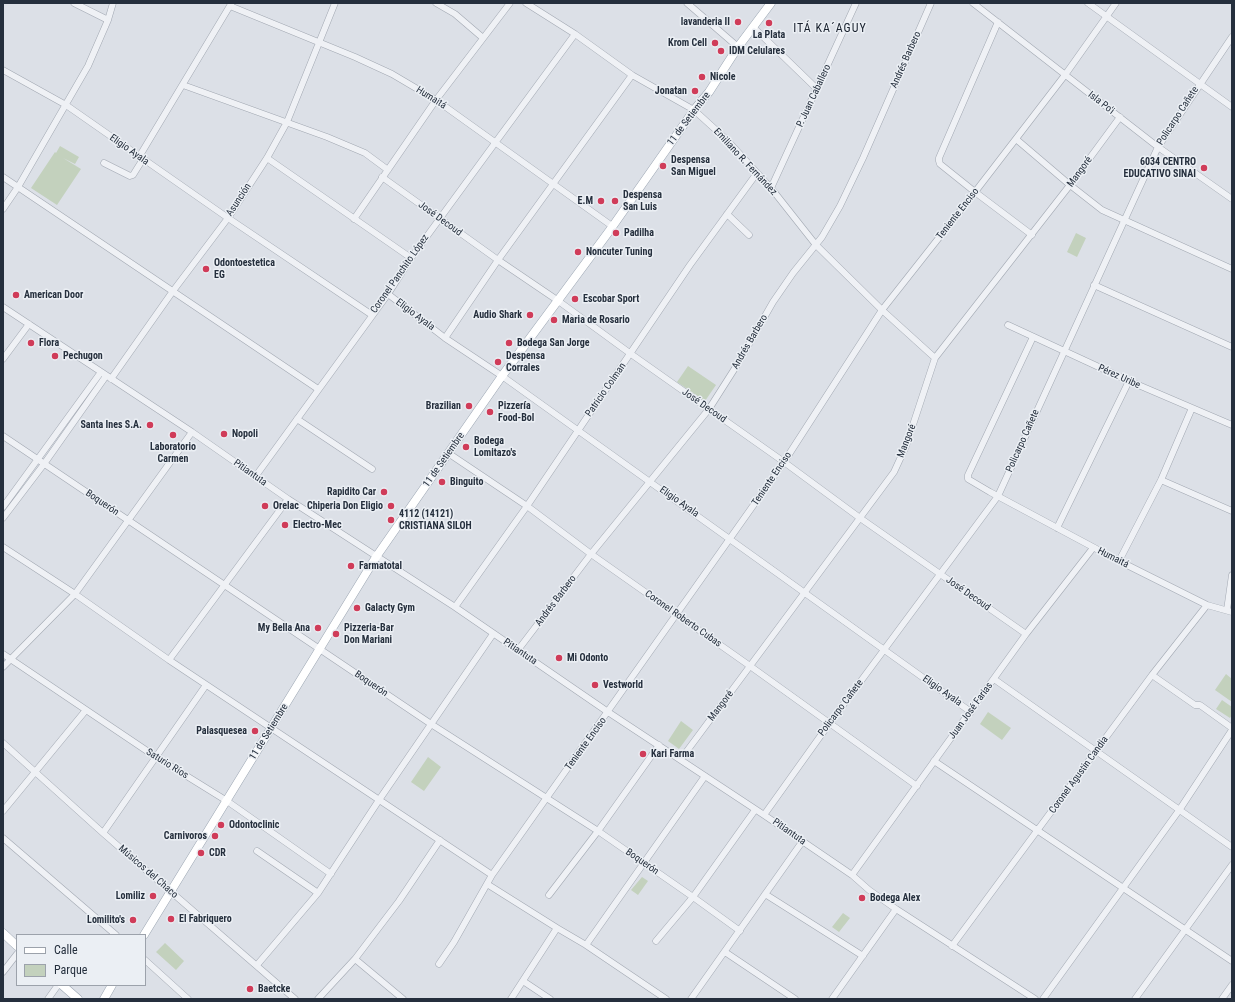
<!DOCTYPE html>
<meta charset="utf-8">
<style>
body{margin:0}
#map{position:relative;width:1235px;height:1002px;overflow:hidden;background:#dce0e7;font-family:"Roboto Condensed",sans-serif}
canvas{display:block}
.frame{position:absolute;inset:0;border:4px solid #252f3d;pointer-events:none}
.legend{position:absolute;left:16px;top:934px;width:130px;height:52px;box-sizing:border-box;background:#ebeff4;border:1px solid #9ca2ab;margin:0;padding:5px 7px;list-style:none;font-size:12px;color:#252f3d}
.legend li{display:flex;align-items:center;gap:8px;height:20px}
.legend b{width:20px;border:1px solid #9ca2ab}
</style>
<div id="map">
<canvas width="1235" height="1002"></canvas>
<div class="frame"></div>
<ul class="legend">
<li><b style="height:5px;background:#fff"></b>Calle</li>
<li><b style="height:11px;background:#c3d1bd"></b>Parque</li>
</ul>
</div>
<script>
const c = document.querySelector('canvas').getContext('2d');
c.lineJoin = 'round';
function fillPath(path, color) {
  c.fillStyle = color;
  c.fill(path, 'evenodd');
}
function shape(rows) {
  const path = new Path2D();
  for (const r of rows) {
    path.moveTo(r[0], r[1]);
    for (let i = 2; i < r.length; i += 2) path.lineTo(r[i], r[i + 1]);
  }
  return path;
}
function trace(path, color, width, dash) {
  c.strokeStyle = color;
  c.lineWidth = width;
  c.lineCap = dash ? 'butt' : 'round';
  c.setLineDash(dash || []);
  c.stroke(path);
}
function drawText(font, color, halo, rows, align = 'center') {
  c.font = font + ' "Roboto Condensed",sans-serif';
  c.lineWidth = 3;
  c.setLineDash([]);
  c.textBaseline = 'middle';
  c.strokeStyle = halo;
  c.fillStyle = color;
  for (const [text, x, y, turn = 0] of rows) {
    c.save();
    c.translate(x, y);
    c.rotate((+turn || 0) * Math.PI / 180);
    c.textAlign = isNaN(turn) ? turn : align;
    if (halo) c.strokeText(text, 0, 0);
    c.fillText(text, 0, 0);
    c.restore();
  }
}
const green = shape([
 [60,146,79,157,75,164,63,158,81,169,57,205,31,188,55,152,56,153],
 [1076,233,1086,238,1077,257,1067,252],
 [688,366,716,385,705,401,677,382],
 [1226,674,1232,679,1232,702,1215,690],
 [1222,700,1232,707,1232,715,1230,718,1216,709],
 [988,712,1011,728,1002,740,980,724],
 [681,721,693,730,679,749,668,741],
 [428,757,441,767,424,791,411,782],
 [642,877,648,881,638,895,631,890],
 [843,913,850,918,839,932,832,927],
 [165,943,184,961,176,970,156,952]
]);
const minor = shape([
 [74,3,108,20],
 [436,3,455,14,483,38],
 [526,3,575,34,632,75,694,110,727,140,771,188,816,245,882,310,935,358],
 [687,3,738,47],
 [973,3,1158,147,1232,199],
 [1088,3,1232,107],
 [230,6,355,57,392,74,436,100,612,226],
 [998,22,939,158,939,161,940,164,975,192,1032,235],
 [753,27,817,89],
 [3,70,66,105,228,218,372,315],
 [183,85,327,137,365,153,388,170],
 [1016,139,1070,185,1102,210,1232,269],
 [139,157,231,4],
 [267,158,411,258],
 [104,163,130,176,133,175,143,159],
 [3,177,318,389],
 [382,177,498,260,557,300,631,354,784,462,860,518,1026,634],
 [771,188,856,3],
 [3,209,18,187,88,66,108,20,113,3],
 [727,214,749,235],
 [354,219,436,100,510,3],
 [1094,285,1232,347],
 [388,294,445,338,502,376,971,712],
 [3,307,192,432,288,499,455,607,608,712,764,815,852,875,869,890,896,909,1035,999],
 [1008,325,1129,381,1232,425],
 [1033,337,968,475,968,479,990,492,1119,561,1207,605,1232,612],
 [445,338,498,260,632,75],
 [3,359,29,324],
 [111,379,173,291,228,218,267,158,287,122,335,3],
 [297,419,372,469],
 [3,436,431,724,598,831,693,897,740,931],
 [448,453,527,506,591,554,750,666,917,786],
 [255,477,388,294,411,258,495,143,575,34],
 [1161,480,1232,511],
 [3,507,101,372],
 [3,518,44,464,106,376],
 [1057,528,1129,381],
 [3,547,75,594,169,660,492,875],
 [1119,561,1161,480,1192,408],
 [455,607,527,506,690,265,757,173],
 [1227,610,1232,575],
 [518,650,591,554,709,409,737,365,773,302,793,273,822,237,840,206,863,158,931,3],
 [3,654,156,757,227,801,331,874],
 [169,660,288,499],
 [3,667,75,594,192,432],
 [1152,675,1195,705,1200,705,1232,728],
 [994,679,1232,847],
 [3,743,103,833,295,999],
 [681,759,894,472,906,446,935,358,1070,185,1120,117],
 [934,761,1232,961],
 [3,811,86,710],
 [764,815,829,724,998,496,1158,147,1232,37],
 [103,833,206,685],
 [3,838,116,935],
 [257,851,318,893],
 [852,875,1026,634,1093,548],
 [487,884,557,928,586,945,666,999],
 [765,894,863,956],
 [549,895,598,831,659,745],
 [656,941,693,897,755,810],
 [586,945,705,776],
 [952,946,1152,675,1207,605],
 [725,952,795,999],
 [355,959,403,999],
 [145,960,188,999],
 [439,964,454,942,492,875,784,462,882,310,975,192,1065,75,1116,3],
 [257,965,318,893,379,800,493,634],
 [3,972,17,954],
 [523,981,550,999],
 [48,999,58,985],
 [318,999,355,959,399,901,440,840],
 [511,999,557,928],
 [691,999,802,842],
 [832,999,896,909],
 [1043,999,1180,809,1232,730],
 [1135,999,1232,865],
 [1222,999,1232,985]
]);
const major = shape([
 [3,933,17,946],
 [144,935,376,557,502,376,610,230,694,110,709,92,738,47,771,3],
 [62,985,78,999],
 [104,999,112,985]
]);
const markers = [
 [738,22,4,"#d03c59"],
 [769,23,4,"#d03c59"],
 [715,43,4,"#d03c59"],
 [721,51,4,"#d03c59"],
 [702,77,4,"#d03c59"],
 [695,91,4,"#d03c59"],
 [663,166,4,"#d03c59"],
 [1204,168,4,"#d03c59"],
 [601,201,4,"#d03c59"],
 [615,201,4,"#d03c59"],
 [616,233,4,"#d03c59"],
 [578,252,4,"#d03c59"],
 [206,269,4,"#d03c59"],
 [16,295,4,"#d03c59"],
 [575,299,4,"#d03c59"],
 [530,315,4,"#d03c59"],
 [554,320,4,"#d03c59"],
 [31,343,4,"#d03c59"],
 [509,343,4,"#d03c59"],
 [55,356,4,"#d03c59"],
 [498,362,4,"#d03c59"],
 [469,406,4,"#d03c59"],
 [490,412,4,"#d03c59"],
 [150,425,4,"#d03c59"],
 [224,434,4,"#d03c59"],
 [173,435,4,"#d03c59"],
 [466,447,4,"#d03c59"],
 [442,482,4,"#d03c59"],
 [384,492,4,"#d03c59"],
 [265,506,4,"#d03c59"],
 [391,506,4,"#d03c59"],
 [391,520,4,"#d03c59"],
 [285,525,4,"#d03c59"],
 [351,566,4,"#d03c59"],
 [357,608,4,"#d03c59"],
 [318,628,4,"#d03c59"],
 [336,634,4,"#d03c59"],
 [559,658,4,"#d03c59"],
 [595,685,4,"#d03c59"],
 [255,731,4,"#d03c59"],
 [643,754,4,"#d03c59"],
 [221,825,4,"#d03c59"],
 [215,836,4,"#d03c59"],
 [201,853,4,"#d03c59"],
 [153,896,4,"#d03c59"],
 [862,898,4,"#d03c59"],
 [171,919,4,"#d03c59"],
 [133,920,4,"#d03c59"],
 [250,989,4,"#d03c59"]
];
const poiNames = [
 ["lavanderia II",730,22,"right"],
 ["La Plata",769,35,"center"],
 ["Krom Cell",707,43,"right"],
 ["IDM Celulares",729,51],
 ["Nicole",710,77],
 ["Jonatan",687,91,"right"],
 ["Despensa",671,160],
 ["San Miguel",671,172],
 ["6034 CENTRO",1196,162,"right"],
 ["EDUCATIVO SINAI",1196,174,"right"],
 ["Despensa",623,195],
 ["San Luis",623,207],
 ["E.M",593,201,"right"],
 ["Padilha",624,233],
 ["Noncuter Tuning",586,252],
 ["Odontoestetica",214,263],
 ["EG",214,275],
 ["American Door",24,295],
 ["Escobar Sport",583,299],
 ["Audio Shark",522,315,"right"],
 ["Maria de Rosario",562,320],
 ["Flora",39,343],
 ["Bodega San Jorge",517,343],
 ["Pechugon",63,356],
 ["Despensa",506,356],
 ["Corrales",506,368],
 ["Brazilian",461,406,"right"],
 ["Pizzería",498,406],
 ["Food-Bol",498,418],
 ["Santa Ines S.A.",142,425,"right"],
 ["Nopoli",232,434],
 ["Bodega",474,441],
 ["Lomitazo's",474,453],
 ["Laboratorio",173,447,"center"],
 ["Carmen",173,459,"center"],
 ["Binguito",450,482],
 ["Rapidito Car",376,492,"right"],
 ["Orelac",273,506],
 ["Chiperia Don Eligio",383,506,"right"],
 ["4112 (14121)",399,514],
 ["CRISTIANA SILOH",399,526],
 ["Electro-Mec",293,525],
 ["Farmatotal",359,566],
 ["Galacty Gym",365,608],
 ["My Bella Ana",310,628,"right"],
 ["Pizzeria-Bar",344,628],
 ["Don Mariani",344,640],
 ["Mi Odonto",567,658],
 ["Vestworld",603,685],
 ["Palasquesea",247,731,"right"],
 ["Kari Farma",651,754],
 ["Odontoclinic",229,825],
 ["Carnivoros",207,836,"right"],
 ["CDR",209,853],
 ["Lomiliz",145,896,"right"],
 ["Bodega Alex",870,898],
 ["El Fabriquero",179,919],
 ["Lomilito's",125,920,"right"],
 ["Baetcke",258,989]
];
const streetNames = [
 ["Andrés Barbero",906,60,-66],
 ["P. Juan Caballero",814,96,-65],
 ["Humaitá",431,98,32],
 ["Isla Po'i",1101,103,38],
 ["Policarpo Cañete",1178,116,-57],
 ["11 de Setiembre",689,119,-53],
 ["Eligio Ayala",129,150,35],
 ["Emiliano R. Fernández",745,162,47],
 ["Mangoré",1080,172,-54],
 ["Asunción",239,200,-57],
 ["Teniente Enciso",958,214,-52],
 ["José Decoud",440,219,36],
 ["Coronel Panchito López",400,274,-55],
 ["Eligio Ayala",415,315,37],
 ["Andrés Barbero",750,342,-60],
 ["Pérez Uribe",1119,377,24],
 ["Patricio Colman",606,390,-55],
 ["José Decoud",704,406,35],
 ["Mangoré",907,441,-69],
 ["Policarpo Cañete",1023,441,-66],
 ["11 de Setiembre",444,460,-55],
 ["Pitiantuta",250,473,35],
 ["Teniente Enciso",772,479,-56],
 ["Eligio Ayala",679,502,35],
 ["Boquerón",102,503,34],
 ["Humaitá",1113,558,27],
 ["José Decoud",968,594,35],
 ["Andrés Barbero",556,601,-53],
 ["Coronel Roberto Cubas",683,619,35],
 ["Pitiantuta",520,652,34],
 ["Boquerón",371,684,34],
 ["Eligio Ayala",942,691,35],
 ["Mangoré",721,706,-53],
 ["Policarpo Cañete",841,708,-53],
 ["Juan José Farias",971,711,-54],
 ["11 de Setiembre",269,732,-58],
 ["Teniente Enciso",586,744,-54],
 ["Saturio Ríos",167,764,32],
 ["Coronel Agustin Candia",1079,775,-54],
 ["Pitiantuta",789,832,35],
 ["Boquerón",642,862,35],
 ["Músicos del Chaco",148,872,41]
];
const quarterNames = [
 ["ITÁ KA´AGUY",830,29]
];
fillPath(green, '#c3d1bd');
trace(minor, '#a1a7b1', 7);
trace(major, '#9ba5b2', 9);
trace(minor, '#eff1f5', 6);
trace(major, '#fff', 8);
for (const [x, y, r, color] of markers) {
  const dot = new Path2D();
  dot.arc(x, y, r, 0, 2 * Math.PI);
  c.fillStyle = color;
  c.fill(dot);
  trace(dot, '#ebeff4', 1.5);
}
drawText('bold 10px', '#252f3d', '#ebeff4', poiNames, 'left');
drawText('10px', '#252f3d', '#ebeff4', streetNames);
c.letterSpacing = '1px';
drawText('12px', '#18202d', '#ebeff4', quarterNames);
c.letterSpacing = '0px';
</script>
